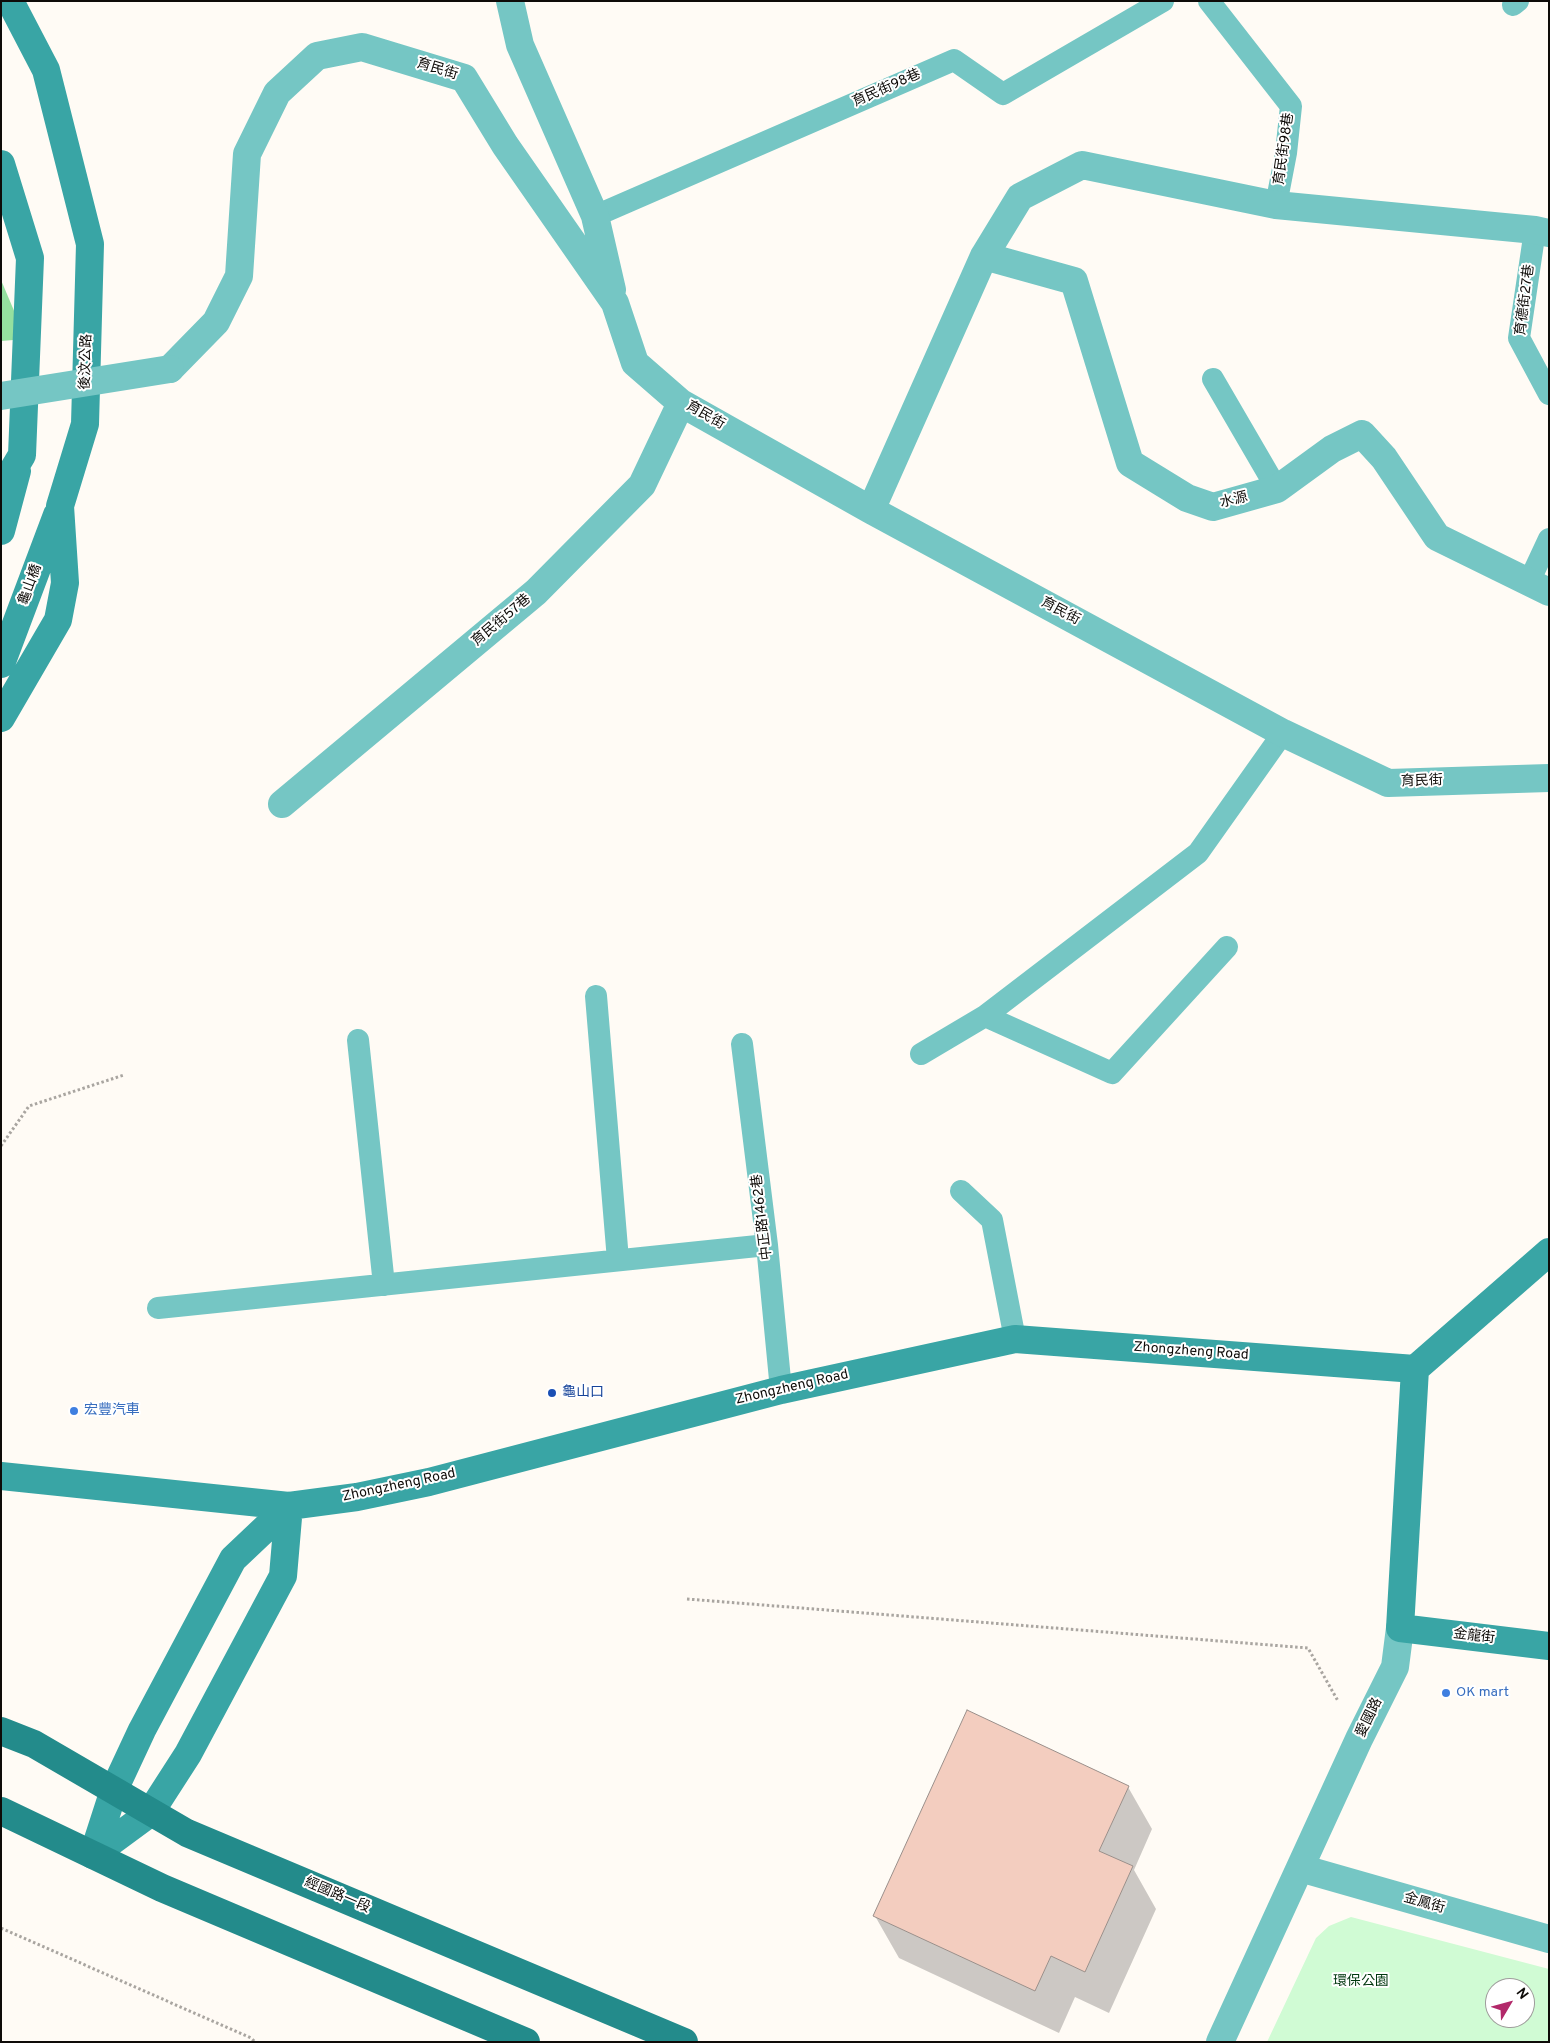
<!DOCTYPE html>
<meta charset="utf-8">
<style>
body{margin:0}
#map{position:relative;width:1550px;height:2043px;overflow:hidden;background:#fffbf5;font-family:Overpass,sans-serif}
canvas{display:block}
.frame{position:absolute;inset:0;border:2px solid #0e0b08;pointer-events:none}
.north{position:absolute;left:1485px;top:1978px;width:50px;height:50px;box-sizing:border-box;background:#fff;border:1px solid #9f9d9c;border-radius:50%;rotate:53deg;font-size:14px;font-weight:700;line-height:20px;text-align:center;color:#0e0b08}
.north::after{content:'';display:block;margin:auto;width:18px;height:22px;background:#b2296a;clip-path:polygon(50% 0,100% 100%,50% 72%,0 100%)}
</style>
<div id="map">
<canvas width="1550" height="2043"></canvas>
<div class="frame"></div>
<div class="north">N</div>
</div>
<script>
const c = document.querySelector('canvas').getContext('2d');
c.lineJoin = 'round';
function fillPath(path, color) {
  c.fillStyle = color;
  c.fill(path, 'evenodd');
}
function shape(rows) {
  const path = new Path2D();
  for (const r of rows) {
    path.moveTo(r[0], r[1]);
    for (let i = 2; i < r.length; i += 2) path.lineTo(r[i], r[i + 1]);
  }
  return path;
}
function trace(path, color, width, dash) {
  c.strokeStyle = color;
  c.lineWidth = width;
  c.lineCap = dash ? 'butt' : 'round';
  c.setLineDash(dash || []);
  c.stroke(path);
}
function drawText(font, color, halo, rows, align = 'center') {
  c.font = font + ' Overpass,"Noto Sans TC",sans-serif';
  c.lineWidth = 4;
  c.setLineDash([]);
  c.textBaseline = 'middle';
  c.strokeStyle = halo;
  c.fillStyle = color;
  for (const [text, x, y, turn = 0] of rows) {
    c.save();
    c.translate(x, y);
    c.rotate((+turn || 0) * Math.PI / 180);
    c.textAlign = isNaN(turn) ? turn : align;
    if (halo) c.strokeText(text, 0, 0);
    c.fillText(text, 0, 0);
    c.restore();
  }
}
const green = shape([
 [1351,1917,1549,1969,1549,2042,1267,2042,1316,1938,1329,1926],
 [1495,1988,1525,1988,1525,2018,1495,2018]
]);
const forest = shape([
 [1,280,26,339,1,341]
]);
const shadow = shape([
 [1128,1787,1152,1829,1134,1870,1156,1909,1109,2013,1075,1997,1059,2033,899,1958,875,1916]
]);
const building = shape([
 [967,1710,1129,1786,1099,1851,1133,1866,1085,1972,1051,1956,1035,1991,873,1916,967,1710]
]);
const path = shape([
 [1,1146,29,1106,124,1075],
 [687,1599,1308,1648,1338,1701],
 [1,1928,251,2038,255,2042]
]);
const lane = shape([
 [1209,1,1291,106,1286,153,1276,205],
 [1513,5,1518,1],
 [595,216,954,60,1003,94,1163,1],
 [1535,230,1519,338,1549,394],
 [1213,379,1277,489],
 [1528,584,1549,539],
 [596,996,618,1260],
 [985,1016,1112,1073,1227,947],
 [358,1040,384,1285],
 [742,1044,767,1245,781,1390],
 [921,1054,985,1016,1198,853,1283,733],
 [961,1191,992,1220,1015,1339],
 [158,1308,767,1245]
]);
const street = shape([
 [510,1,520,45,595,216,612,290],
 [984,256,1074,281,1130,463,1187,498,1213,507,1277,489,1332,449,1362,434,1384,458,1437,537,1549,592],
 [170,369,216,322,239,276,247,154,277,93,317,56,362,47,464,78,505,145,615,303,635,363,681,403,871,510,1283,733,1388,783,1549,778],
 [871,510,984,256,1020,197,1082,165,1276,205,1535,230,1549,233],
 [282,804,536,592,642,485,681,403],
 [1300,1868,1549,1939],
 [1220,2042,1359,1739,1395,1667,1400,1628]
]);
const secondary = shape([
 [1,164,30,258,22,455,1,490],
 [1,531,17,471],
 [1,664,57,515],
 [1,718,58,620,65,583,60,506,85,424,90,244,46,70,10,1],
 [1415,1369,1400,1628,1549,1646],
 [1,1476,289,1506,357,1497,429,1482,781,1390,1015,1339,1415,1369,1549,1252],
 [93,1855,150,1813,188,1754,283,1576,289,1506],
 [93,1855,114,1790,142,1730,233,1559,289,1506]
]);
const primary = shape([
 [1,1731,34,1744,187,1833,684,2042],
 [1,1811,162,1888,526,2042]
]);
const streetBridge = shape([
 [1,396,170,369]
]);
const markers = [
 [552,1393,5,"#1a4fb4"],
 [74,1411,5,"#3f7fe0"],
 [1446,1693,5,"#3f7fe0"]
];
const streetNames = [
 ["育民街",437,70,17],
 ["育民街98巷",887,89,-24],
 ["育民街98巷",1285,149,-82],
 ["育德街27巷",1526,300,-83],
 ["後汶公路",87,362,-88],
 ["育民街",705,416,30],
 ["水源",1234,501,-14],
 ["龜山橋",31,585,-70],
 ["育民街",1060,612,28],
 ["育民街57巷",502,621,-40],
 ["育民街",1422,782,-2],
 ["中正路1462巷",763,1217,-97],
 ["Zhongzheng Road",1191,1352,4],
 ["Zhongzheng Road",792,1388,-13],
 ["Zhongzheng Road",399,1486,-12],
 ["金龍街",1474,1637,7],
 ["愛國路",1370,1718,-64],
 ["經國路一段",337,1896,23],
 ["金鳳街",1424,1904,16]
];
const transitNames = [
 ["龜山口",562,1393]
];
const shopNames = [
 ["宏豐汽車",84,1411],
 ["OK mart",1456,1693]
];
const parkNames = [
 ["環保公園",1361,1982]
];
fillPath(green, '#d0fbd4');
fillPath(forest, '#95e09f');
fillPath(shadow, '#0003');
fillPath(building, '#f3cdbf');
trace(building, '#9a8f8a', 1);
trace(path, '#a9a5a0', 3, [2.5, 2.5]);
trace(lane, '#75c6c4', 22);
trace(street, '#75c6c4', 28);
trace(secondary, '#39a5a5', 28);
trace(primary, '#238b8b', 28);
trace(streetBridge, '#75c6c4', 28);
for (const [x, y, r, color] of markers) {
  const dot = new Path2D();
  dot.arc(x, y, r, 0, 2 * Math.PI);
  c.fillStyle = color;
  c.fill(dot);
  trace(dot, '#fff', 2);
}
drawText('14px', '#0e0b08', '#fff', streetNames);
drawText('14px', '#164399', '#fff', transitNames, 'left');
drawText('14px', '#366cbe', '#fff', shopNames, 'left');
drawText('14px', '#00370f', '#fff', parkNames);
</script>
